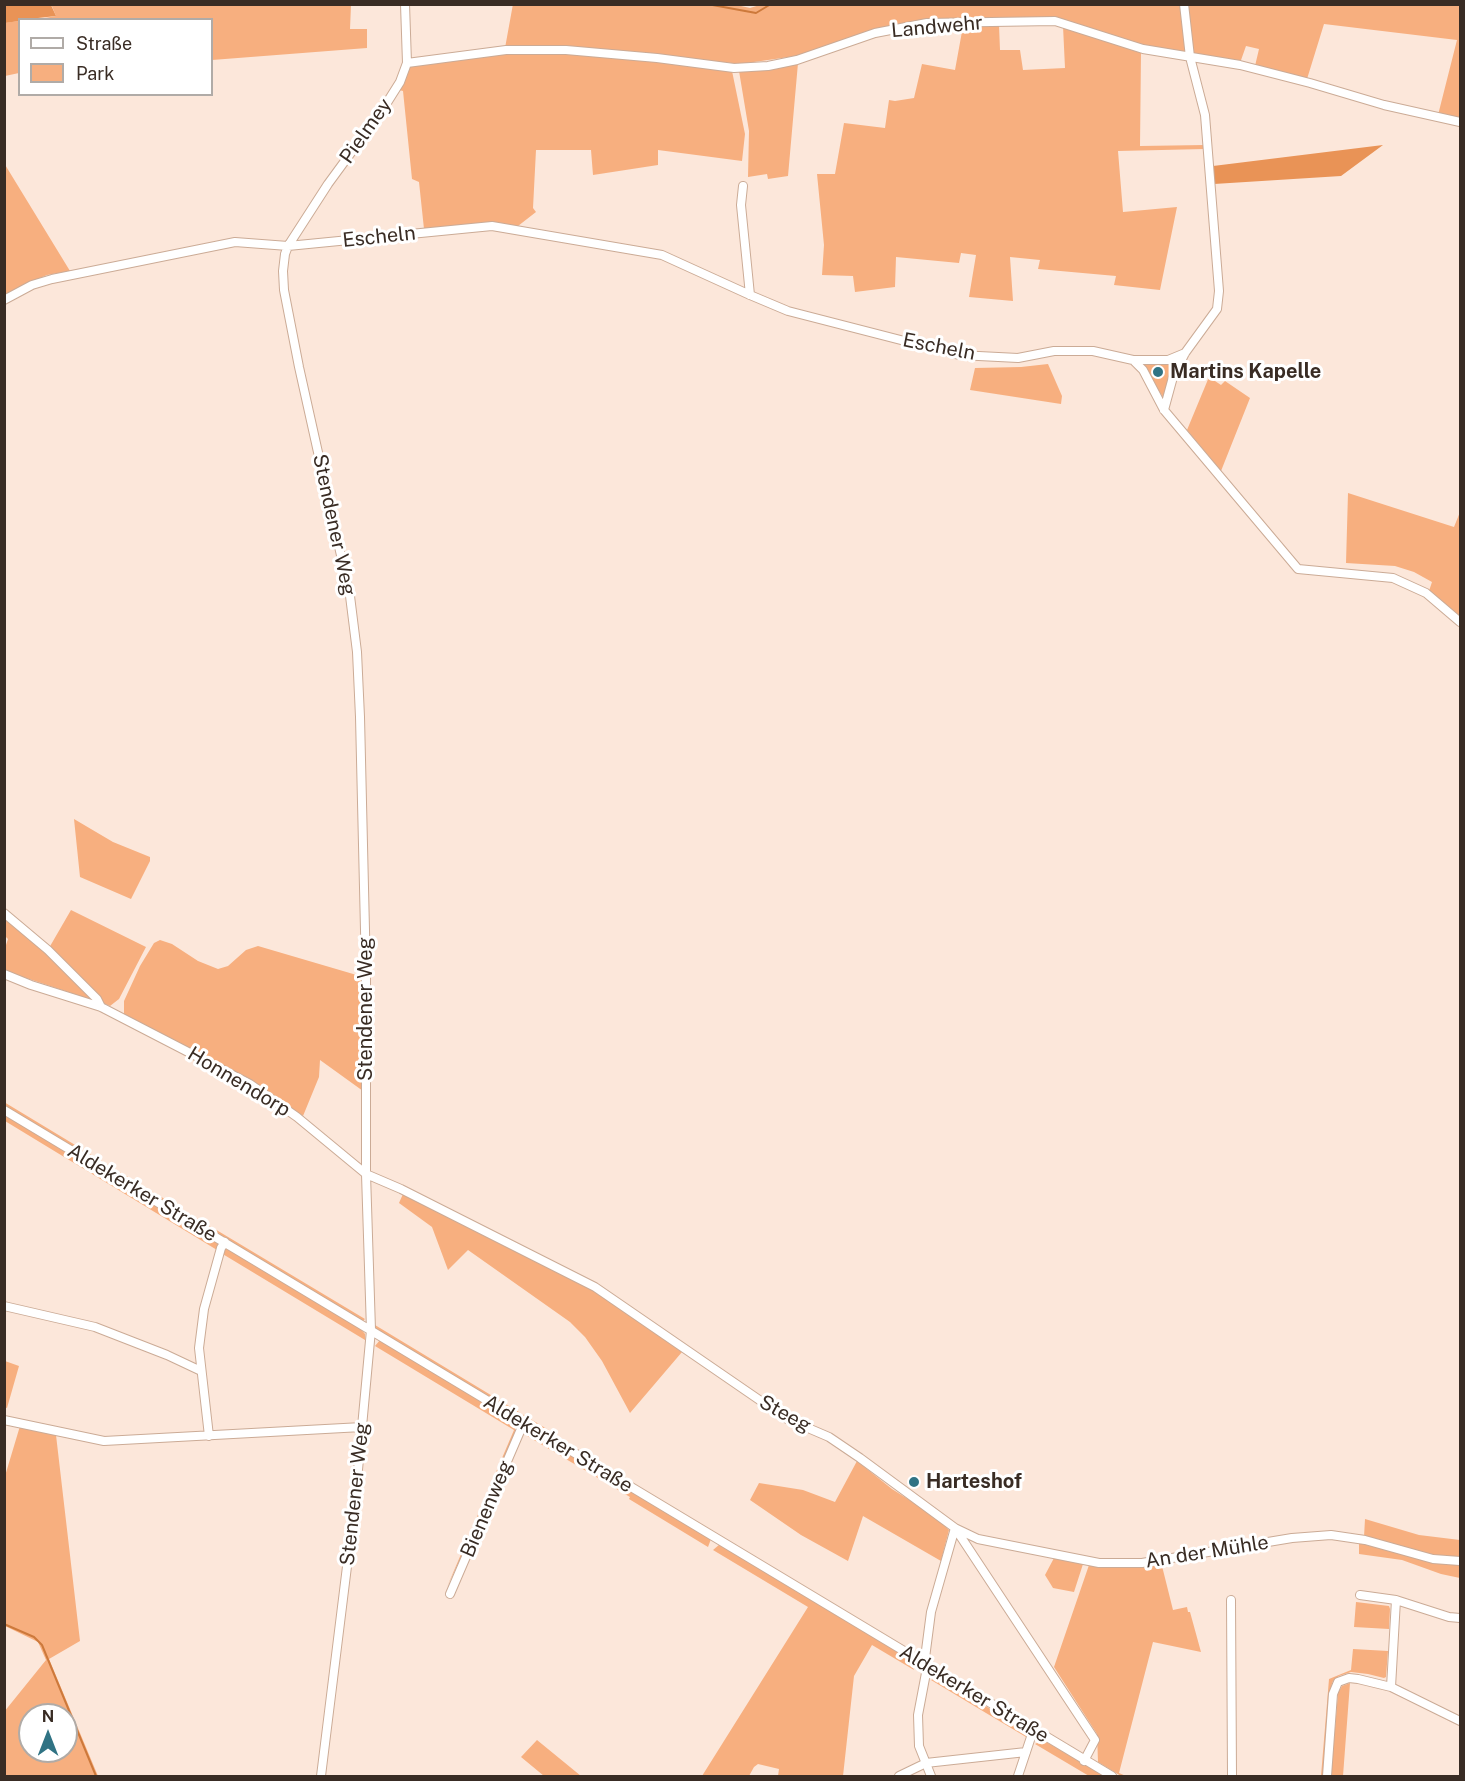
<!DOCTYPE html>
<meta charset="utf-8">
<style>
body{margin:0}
#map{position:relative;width:1465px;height:1781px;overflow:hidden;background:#fce7da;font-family:"Public Sans",sans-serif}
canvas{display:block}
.frame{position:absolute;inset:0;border:6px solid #392c24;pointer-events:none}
.legend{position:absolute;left:18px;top:18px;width:195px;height:78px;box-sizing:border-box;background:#fff;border:2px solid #b0aba7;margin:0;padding:8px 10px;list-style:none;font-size:18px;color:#392c24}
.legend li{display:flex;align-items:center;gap:12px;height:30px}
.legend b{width:30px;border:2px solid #b0aba7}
.north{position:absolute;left:18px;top:1703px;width:60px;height:60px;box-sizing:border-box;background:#fff;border:2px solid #b0aba7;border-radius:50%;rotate:0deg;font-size:16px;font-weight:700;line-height:24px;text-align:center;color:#392c24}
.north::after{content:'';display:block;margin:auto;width:21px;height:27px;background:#307384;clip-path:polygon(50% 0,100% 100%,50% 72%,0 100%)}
</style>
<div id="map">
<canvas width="1465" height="1781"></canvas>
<div class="frame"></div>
<ul class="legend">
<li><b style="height:8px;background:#fff"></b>Straße</li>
<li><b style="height:16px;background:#f7af7f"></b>Park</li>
</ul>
<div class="north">N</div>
</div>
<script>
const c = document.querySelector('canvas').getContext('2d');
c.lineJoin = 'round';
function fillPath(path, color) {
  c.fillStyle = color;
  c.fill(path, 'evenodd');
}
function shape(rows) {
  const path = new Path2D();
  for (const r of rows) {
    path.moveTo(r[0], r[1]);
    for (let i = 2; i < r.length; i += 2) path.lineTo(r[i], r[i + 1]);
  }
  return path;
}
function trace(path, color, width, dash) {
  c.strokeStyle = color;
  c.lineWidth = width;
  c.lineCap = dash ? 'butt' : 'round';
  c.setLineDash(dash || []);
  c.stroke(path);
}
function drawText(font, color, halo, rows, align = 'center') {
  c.font = font + ' "Public Sans",sans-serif';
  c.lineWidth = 6;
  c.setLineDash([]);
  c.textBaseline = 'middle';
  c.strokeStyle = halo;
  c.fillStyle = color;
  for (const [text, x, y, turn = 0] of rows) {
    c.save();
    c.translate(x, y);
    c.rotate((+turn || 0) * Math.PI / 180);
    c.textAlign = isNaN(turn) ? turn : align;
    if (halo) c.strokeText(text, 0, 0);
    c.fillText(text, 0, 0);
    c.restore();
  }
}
const green = shape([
 [51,4,368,5,351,5,350,29,367,29,367,48,212,60,212,20,33,20,56,16],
 [513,4,732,4,750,8,763,4,1181,5,1186,46,1185,53,1142,46,1056,19,924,21,796,56,740,64,621,51,505,48],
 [1187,5,1460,5,1460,119,1438,115,1457,40,1324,24,1307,79,1255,66,1259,49,1246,46,1240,63,1193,53],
 [19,21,19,73,5,76,4,23],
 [999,25,1000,50,1020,50,1023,70,1065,68,1063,26,1141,52,1140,146,1205,145,1205,149,1118,151,1123,212,1177,207,1160,290,1114,285,1116,276,1038,269,1040,260,1010,257,1013,301,969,297,976,255,961,253,959,263,896,257,895,287,855,292,853,276,822,275,824,245,817,174,835,174,844,123,885,128,889,100,895,101,914,98,922,64,955,70,963,26],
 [552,53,615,57,732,71,745,134,742,161,658,150,658,165,593,175,591,150,536,150,533,208,536,212,518,226,424,229,419,182,412,179,403,91,399,90,409,67,505,54],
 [798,63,788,176,768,179,767,174,748,177,749,131,739,71],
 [4,163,70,271,47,275,24,285,4,296],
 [1154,362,1159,364,1169,364,1171,366,1171,372,1163,397,1141,365,1143,363],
 [1048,364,1062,396,1061,404,970,390,975,368,1021,367],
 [1209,377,1221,385,1225,381,1250,398,1221,471,1187,430],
 [1348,493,1454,527,1460,512,1460,618,1429,591,1432,582,1414,572,1395,566,1346,563],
 [74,819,113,842,150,857,150,861,131,899,80,877],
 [71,910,146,947,119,999,110,1006,103,1003,49,948],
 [4,915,43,949,95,1001,5,971,5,948,8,939,5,936],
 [160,940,172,944,198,961,218,969,228,966,246,950,258,946,360,976,363,978,363,1091,320,1060,319,1077,303,1116,250,1081,124,1014,124,1001,140,966,154,943],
 [4,1102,143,1186,141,1188,5,1106],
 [4,1115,218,1243,219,1246,217,1250,5,1121],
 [148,1189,365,1319,363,1321,360,1320,147,1192],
 [403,1194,598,1293,682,1352,630,1413,602,1361,585,1337,570,1322,468,1250,448,1270,432,1227,399,1203],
 [227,1248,360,1328,365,1334,365,1340,221,1253],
 [375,1325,552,1432,549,1434,375,1329],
 [380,1340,515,1421,515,1431,500,1474,447,1587,514,1430,375,1346],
 [5,1361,19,1366,7,1408,4,1407],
 [20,1426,56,1435,80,1641,49,1659,98,1776,5,1776,4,1712,46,1660,38,1642,5,1626,5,1476],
 [30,1715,66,1715,66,1751,30,1751],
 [528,1429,711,1539,708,1547,629,1499,630,1497,522,1433],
 [857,1461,892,1489,933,1515,949,1530,941,1561,863,1516,848,1561,801,1535,750,1500,759,1483,803,1490,835,1502],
 [1365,1519,1419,1535,1460,1540,1460,1558,1434,1556,1364,1537],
 [1359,1543,1432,1562,1460,1565,1460,1578,1441,1574,1402,1560,1359,1554],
 [720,1544,909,1657,914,1670,872,1645,854,1676,843,1776,778,1776,779,1769,758,1764,754,1767,749,1776,702,1776,808,1607,713,1550],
 [1054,1558,1083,1564,1074,1592,1053,1588,1045,1575],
 [1161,1562,1173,1610,1187,1607,1188,1612,1190,1612,1201,1652,1153,1642,1119,1773,1126,1776,1121,1776,1098,1762,1097,1734,1054,1667,1089,1565,1142,1566],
 [1356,1602,1389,1606,1390,1609,1389,1629,1354,1627],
 [1353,1649,1388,1651,1386,1677,1384,1678,1368,1674,1351,1672,1339,1676,1333,1681,1330,1690,1324,1776,1321,1776,1329,1679,1351,1670],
 [940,1678,1026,1731,1026,1737,931,1680],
 [1350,1683,1343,1776,1331,1776,1338,1693,1342,1686],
 [537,1740,581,1776,544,1776,521,1757],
 [1043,1740,1105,1776,1089,1776,1035,1744]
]);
const forest = shape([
 [4,5,51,5,56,16,20,20,19,21,5,23],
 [1383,145,1341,176,1214,184,1213,166]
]);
const stream = shape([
 [707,4,756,13,771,4],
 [4,1624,34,1637,42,1645,96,1776]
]);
const minor = shape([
 [407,63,506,50,566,50,657,58,734,68,768,66,797,60,875,33,927,23,1055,21,1143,49,1240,65,1310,83,1384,105,1460,122],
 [743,186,741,205,750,295],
 [4,300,32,285,52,279,235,242,288,246,492,226,662,255,750,295,788,311,959,355,1018,358,1054,351,1093,351,1133,360,1143,370,1164,410,1298,569,1393,578,1426,593,1460,622],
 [1133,360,1168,360,1185,353],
 [1164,410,1173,377,1185,353,1217,309,1219,291,1205,115,1190,57,1184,4],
 [4,913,48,950,97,999,101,1007],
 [4,974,31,985,101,1007,250,1084,297,1117,366,1174,401,1189,595,1287,787,1419,829,1437,860,1458,955,1528,1095,1740,1084,1761],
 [4,1110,1112,1776],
 [4,1306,95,1327,167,1355,201,1371],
 [4,1420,104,1441,362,1427],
 [209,1436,199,1348,204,1309,221,1248,225,1242],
 [955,1528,978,1539,1099,1563,1142,1563,1292,1538,1331,1535,1365,1540,1433,1559,1460,1561],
 [450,1594,521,1429,525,1424],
 [1360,1595,1396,1600,1449,1617,1460,1618],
 [1231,1600,1232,1776],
 [1391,1687,1460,1721],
 [321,1776,355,1502,371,1330,366,1174,366,973,360,717,357,652,350,596,299,367,284,290,283,271,285,254,288,246,328,184,383,109,400,82,407,63,405,4],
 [899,1776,926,1763,1026,1752],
 [931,1776,919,1746,918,1715,926,1673,925,1658,931,1612,955,1528],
 [1018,1776,1031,1737,1031,1729],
 [1327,1776,1333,1694,1338,1682,1349,1678,1358,1679,1391,1687,1396,1600]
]);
const markers = [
 [1158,372,6,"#307384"],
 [914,1482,6,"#307384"]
];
const streetNames = [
 ["Landwehr",937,27,-5],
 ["Pielmey",366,131,-55],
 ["Escheln",379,237,-6],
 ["Escheln",939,347,11],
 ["Stendener Weg",334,525,78],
 ["Stendener Weg",366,1009,-90],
 ["Honnendorp",239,1082,31],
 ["Aldekerker Straße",142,1193,31],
 ["Steeg",785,1414,29],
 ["Aldekerker Straße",558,1444,31],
 ["Stendener Weg",355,1494,-84],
 ["Bienenweg",487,1509,-67],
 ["An der Mühle",1207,1552,-9],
 ["Aldekerker Straße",974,1694,31]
];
const poiNames = [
 ["Martins Kapelle",1170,372],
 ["Harteshof",926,1482]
];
fillPath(green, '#f7af7f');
fillPath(forest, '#e99356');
trace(stream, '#cd793b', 2);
trace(minor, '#cbab96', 10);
trace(minor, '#fff', 8);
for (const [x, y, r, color] of markers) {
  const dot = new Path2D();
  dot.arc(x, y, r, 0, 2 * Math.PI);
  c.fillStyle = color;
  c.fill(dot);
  trace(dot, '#fff', 2);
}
drawText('20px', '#392c24', '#fff', streetNames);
drawText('bold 20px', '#392c24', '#fff', poiNames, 'left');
</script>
